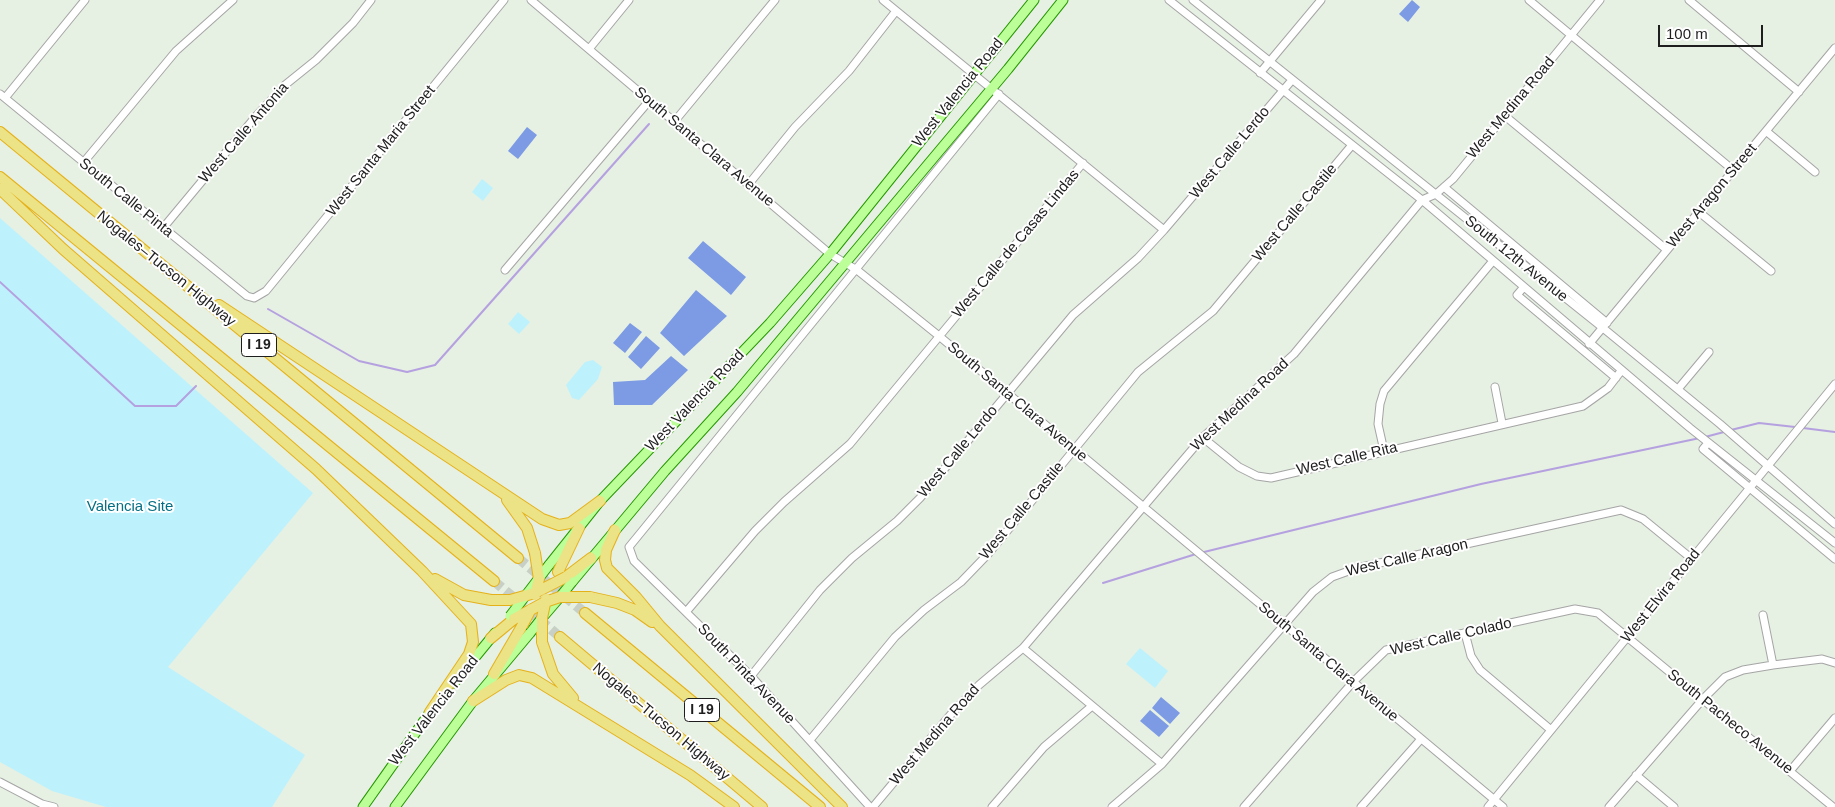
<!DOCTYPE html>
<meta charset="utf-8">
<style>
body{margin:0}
#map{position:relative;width:1835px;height:807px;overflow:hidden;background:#e6f0e3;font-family:Arial,sans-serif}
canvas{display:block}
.scale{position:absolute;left:1658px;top:25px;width:105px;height:22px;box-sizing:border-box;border:2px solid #1e1e1e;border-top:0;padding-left:6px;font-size:15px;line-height:18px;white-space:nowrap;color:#1e1e1e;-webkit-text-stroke:4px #fff;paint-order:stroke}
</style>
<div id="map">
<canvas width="1835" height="807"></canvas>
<div class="scale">100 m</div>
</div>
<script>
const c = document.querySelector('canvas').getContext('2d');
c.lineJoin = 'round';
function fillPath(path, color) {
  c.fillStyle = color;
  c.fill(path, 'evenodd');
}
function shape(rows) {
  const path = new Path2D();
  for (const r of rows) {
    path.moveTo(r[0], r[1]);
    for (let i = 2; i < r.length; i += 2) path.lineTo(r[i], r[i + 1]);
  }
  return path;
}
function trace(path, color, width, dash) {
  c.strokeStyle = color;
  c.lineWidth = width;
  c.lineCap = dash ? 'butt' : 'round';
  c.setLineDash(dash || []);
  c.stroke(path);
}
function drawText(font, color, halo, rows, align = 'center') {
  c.font = font + ' Arial,sans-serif';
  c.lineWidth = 4;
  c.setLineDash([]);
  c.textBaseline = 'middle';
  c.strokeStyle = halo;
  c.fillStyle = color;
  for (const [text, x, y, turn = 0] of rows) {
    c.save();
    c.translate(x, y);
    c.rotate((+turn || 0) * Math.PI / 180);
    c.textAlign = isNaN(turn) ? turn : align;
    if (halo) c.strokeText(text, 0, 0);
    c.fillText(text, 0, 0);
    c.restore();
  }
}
const park = shape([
 [482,179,493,188,483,201,472,192],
 [0,218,313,493,168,667,305,755,272,807,106,807,52,791,0,762],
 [518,312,530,322,519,334,508,324],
 [593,360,602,367,598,379,579,400,572,398,566,385,585,362],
 [1140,648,1168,671,1155,688,1126,664]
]);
const pitch = shape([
 [1412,0,1420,7,1408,22,1399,14],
 [527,127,537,135,518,159,508,151],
 [703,241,746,277,731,295,688,258],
 [696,290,727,316,684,356,660,333],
 [630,323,642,332,625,353,613,343],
 [646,336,660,348,641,369,628,357],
 [671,356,688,370,652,405,614,405,613,382,645,380],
 [1161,697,1180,713,1170,724,1152,708],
 [1150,710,1169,726,1159,737,1140,721]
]);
const stream = shape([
 [0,282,135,406,176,406,196,386],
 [268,309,359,361,407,372,435,365,649,124],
 [1803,428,1835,432],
 [1731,430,1759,423,1795,427],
 [1705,437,1724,432],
 [1200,553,1481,484,1700,438],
 [1103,583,1196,554]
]);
const highwayTunnel = shape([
 [518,558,585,613],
 [494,581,560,637]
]);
const minor = shape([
 [531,0,830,254,857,270,939,336,1503,807],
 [883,0,1164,230],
 [1169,0,1422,200,1690,428,1835,543],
 [1193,0,1603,328,1720,424,1835,524],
 [1529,0,1733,170],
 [1689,0,1799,92],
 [589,49,629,0],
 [1260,73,1321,0],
 [0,94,247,296,254,298,266,291,504,0],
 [5,98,85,0],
 [1505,116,1667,250],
 [674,122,775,0],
 [1766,131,1815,172],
 [83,163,176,51,233,0],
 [748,185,795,127,849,71,896,11],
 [1444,187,1607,323],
 [1699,212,1771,271],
 [163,228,257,115,285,85,316,60,353,23,371,0],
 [505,270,649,101],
 [1523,288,1517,295,1616,378],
 [1589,344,1835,48],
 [1495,387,1502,423],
 [1678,389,1709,352],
 [1202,437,1239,467,1257,476,1271,478,1583,406,1608,388,1621,371],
 [1708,443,1703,449,1835,559],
 [1384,451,1378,424,1380,404,1384,391,1492,262],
 [686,612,755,531,784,502,850,444,1083,163],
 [1763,615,1773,665],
 [1465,633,1471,656,1480,670,1551,730],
 [1023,648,1162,764],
 [751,676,820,590,852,558,897,521,920,498,1073,315,1138,258,1164,230,1292,80],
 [810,740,895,637,924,610,961,582,989,553,1138,372,1213,311,1352,145],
 [1790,771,1835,718],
 [1636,775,1674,807],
 [0,782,42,804,54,807],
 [870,807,751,676,634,561,629,547,999,94],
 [873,807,952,713,979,685,1023,648,1202,438,1294,354,1422,200,1436,194,1453,179,1600,0],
 [992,807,1044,747,1092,706],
 [1112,807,1162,764,1313,592,1332,577,1357,568,1621,510,1643,519,1692,559],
 [1244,807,1353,682,1386,650,1575,609,1598,613,1833,807],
 [1361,807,1421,739],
 [1488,807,1835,384],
 [1609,807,1703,699,1725,677,1743,670,1773,665,1822,659,1835,663]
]);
const major = shape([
 [549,565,600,501,770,323,830,254,1034,0],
 [572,582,665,471,737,392,1008,69,1063,0],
 [542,618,560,597],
 [454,683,495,633],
 [363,807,433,708],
 [395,807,473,701,530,633]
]);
const highway = shape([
 [0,132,518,558],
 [0,177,494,581],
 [0,189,63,249,316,469,422,571,471,624,473,642,469,654,430,712],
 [219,305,542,519,559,525,570,523,600,501],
 [507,500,527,528,535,553],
 [615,530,606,550,605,560,607,568,636,597,660,626,842,807],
 [558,572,579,528],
 [566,577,591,558],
 [435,579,464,595,491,600],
 [590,597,617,603,635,610,652,622],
 [585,613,820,807],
 [560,637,762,807],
 [491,638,514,619],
 [542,642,553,674,573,698],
 [494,674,522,626],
 [473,701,506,680,519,675,532,678,690,775,734,807]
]);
const majorBridge = shape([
 [560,597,572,582],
 [510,616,549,565],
 [530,633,542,618]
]);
const highwayBridge = shape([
 [535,595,539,579,535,553],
 [491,600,510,600,535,593,566,577],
 [514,619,545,602,560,597,590,597],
 [522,626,531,609],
 [542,642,542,618,546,599]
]);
const shields = [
 [259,345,35],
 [702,710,35]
];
const shieldNames = [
 ["I 19",259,345],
 ["I 19",702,710]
];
const streetNames = [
 ["West Valencia Road",958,93,-51],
 ["West Medina Road",1511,108,-50],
 ["West Calle Antonia",244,133,-49],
 ["South Santa Clara Avenue",704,147,40],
 ["West Santa Maria Street",381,151,-51],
 ["West Calle Lerdo",1230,153,-50],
 ["West Aragon Street",1712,196,-50],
 ["South Calle Pinta",126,198,39],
 ["West Calle Castile",1295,213,-50],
 ["West Calle de Casas Lindas",1016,244,-50],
 ["South 12th Avenue",1516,259,39],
 ["Nogales–Tucson Highway",166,269,39],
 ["West Valencia Road",695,401,-46],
 ["South Santa Clara Avenue",1017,402,40],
 ["West Medina Road",1240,405,-43],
 ["West Calle Lerdo",958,452,-50],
 ["West Calle Rita",1347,459,-13],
 ["West Calle Castile",1022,511,-50],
 ["West Calle Aragon",1407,558,-13],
 ["West Elvira Road",1661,596,-51],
 ["West Calle Colado",1451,637,-13],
 ["South Santa Clara Avenue",1328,662,40],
 ["South Pinta Avenue",746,674,46],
 ["West Valencia Road",434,711,-52],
 ["Nogales–Tucson Highway",661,722,40],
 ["South Pacheco Avenue",1730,722,39],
 ["West Medina Road",935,735,-49]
];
const parkNames = [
 ["Valencia Site",130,507]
];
fillPath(park, '#bdf2fd');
fillPath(pitch, '#7c9be4');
trace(stream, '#b5a1e0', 2);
trace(highwayTunnel, '#c8d0c5', 10, [10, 5]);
trace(minor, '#a5a5a5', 9);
trace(major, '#259800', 11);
trace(highway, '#e5b119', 12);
trace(minor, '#fff', 7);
trace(major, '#bcff99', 9);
trace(highway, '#ece286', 10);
trace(majorBridge, '#259800', 11, []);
trace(highwayBridge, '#e5b119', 12, []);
trace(majorBridge, '#bcff99', 9);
trace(highwayBridge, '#ece286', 10);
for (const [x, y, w] of shields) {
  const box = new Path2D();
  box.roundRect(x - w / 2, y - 11.5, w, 23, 4);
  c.fillStyle = '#fff';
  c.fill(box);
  trace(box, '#1e1e1e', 1);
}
drawText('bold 14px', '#1e1e1e', null, shieldNames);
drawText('15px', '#1e1e1e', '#fff', streetNames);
drawText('15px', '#046e84', '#fff', parkNames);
</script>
